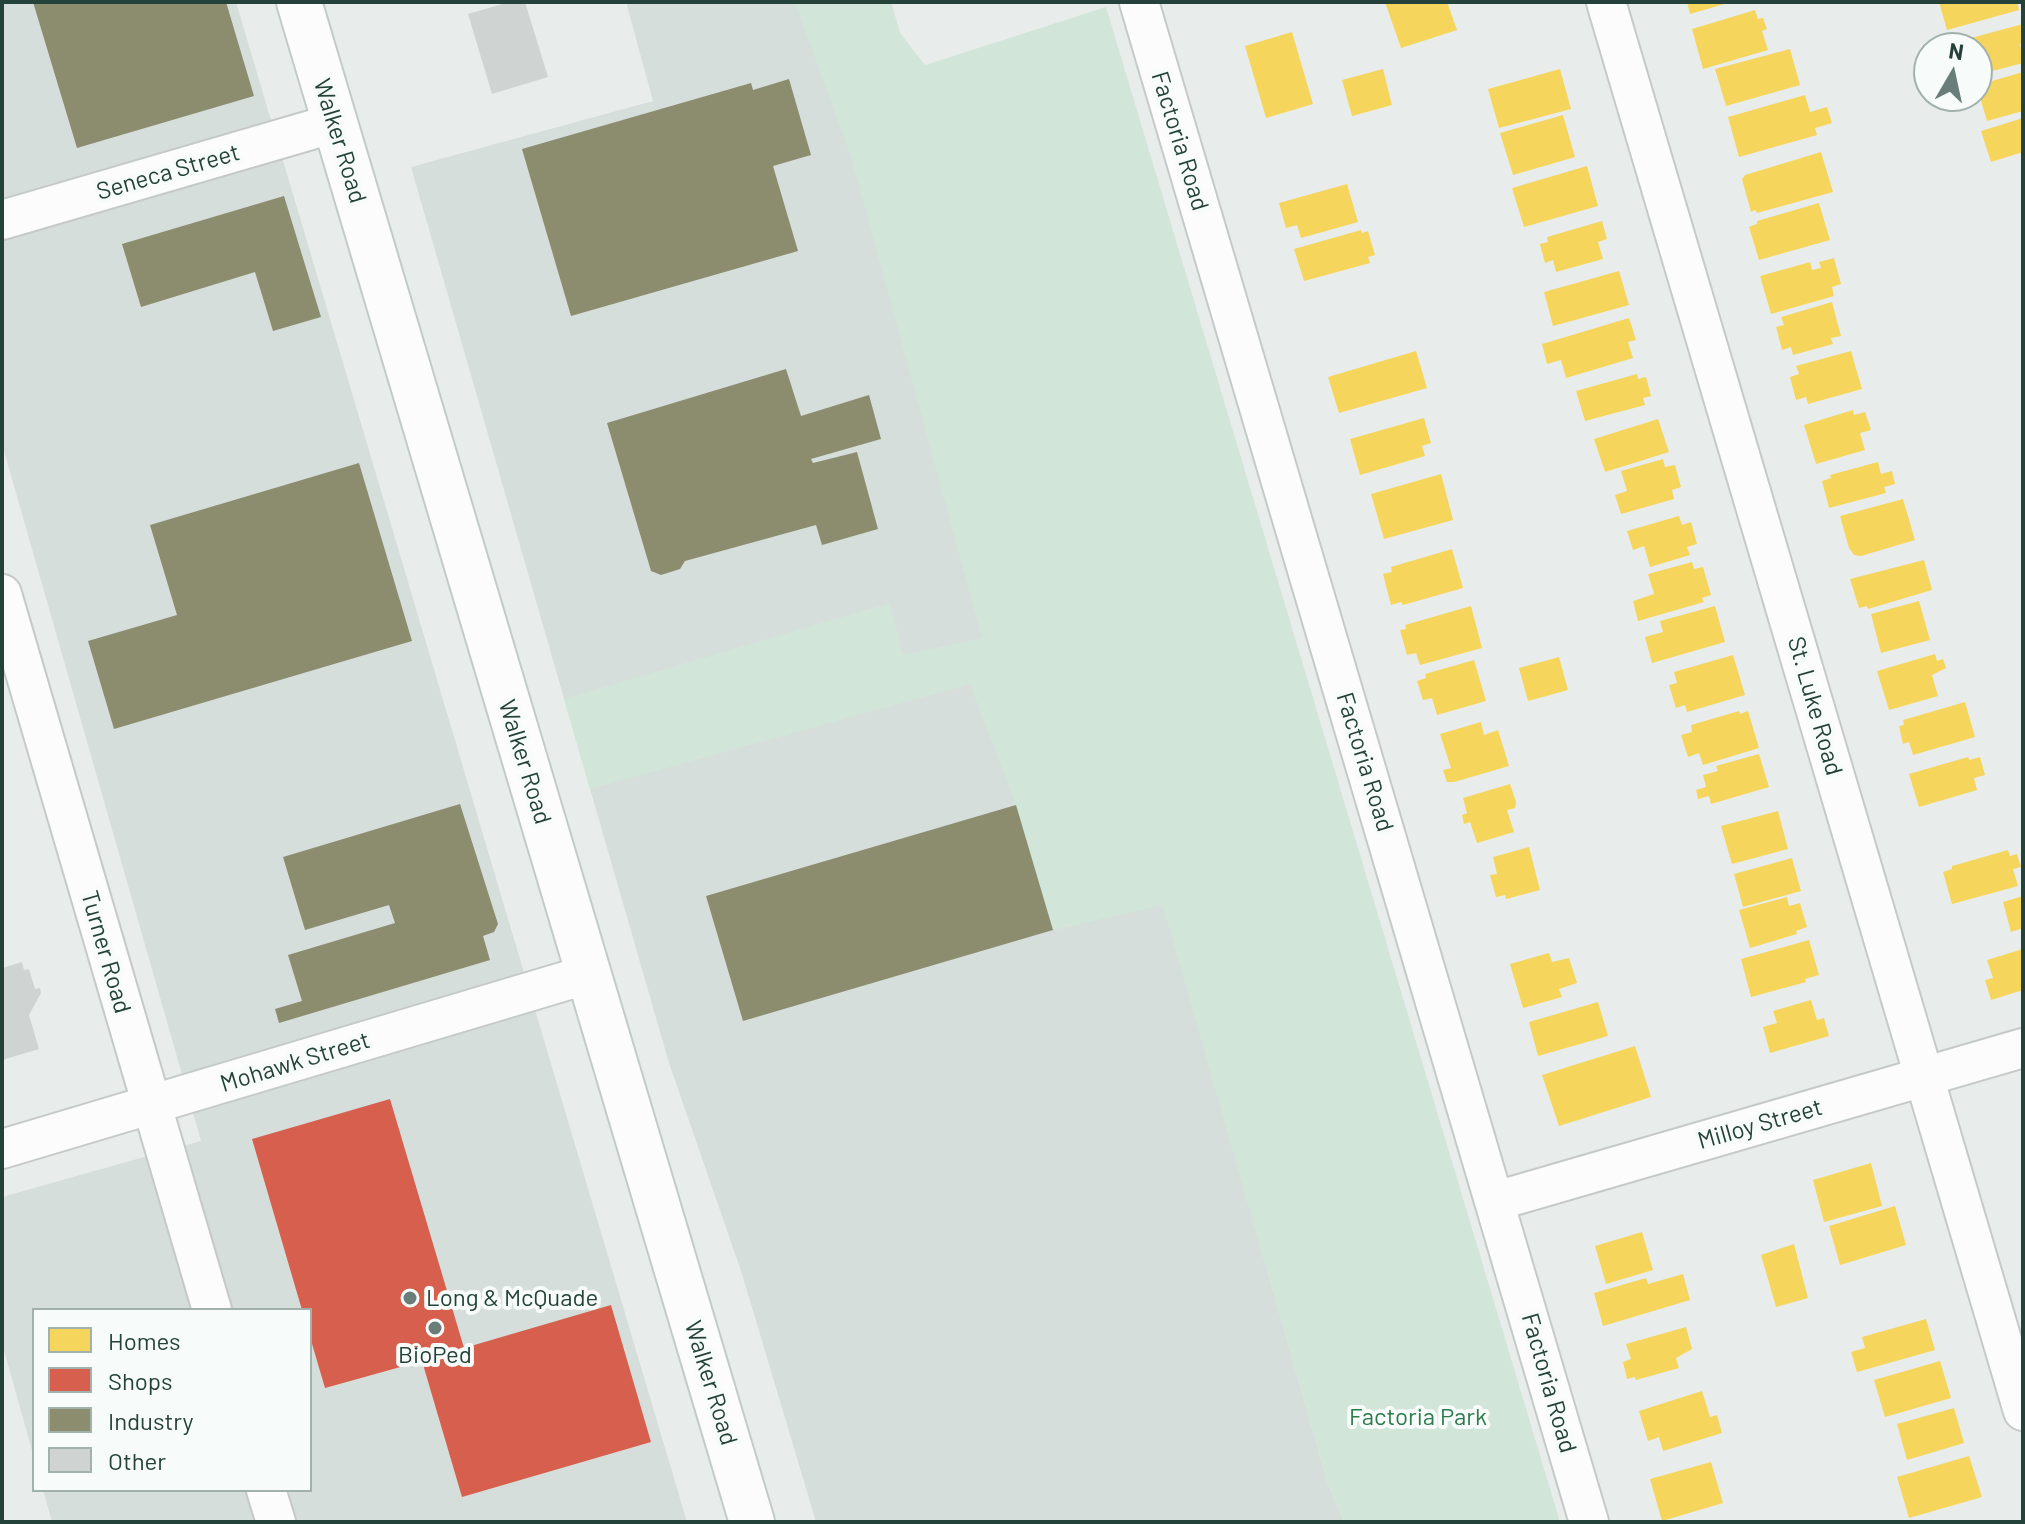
<!DOCTYPE html>
<style>
body{margin:0}
#map{position:relative;width:2025px;height:1524px;overflow:hidden;background:#e8edeb;font-family:Barlow,sans-serif}
canvas{display:block}
.frame{position:absolute;inset:0;border:4px solid #24423a;pointer-events:none}
.legend{position:absolute;left:32px;top:1308px;width:280px;height:184px;box-sizing:border-box;background:#f7fbf9;border:2px solid #a3b1ad;margin:0;padding:10px 14px;list-style:none;font-size:24px;color:#24423a}
.legend li{display:flex;align-items:center;gap:16px;height:40px}
.legend b{width:40px;border:2px solid #a3b1ad}
.north{position:absolute;left:1913px;top:32px;width:80px;height:80px;box-sizing:border-box;background:#f7fbf9;border:2px solid #a3b1ad;border-radius:50%;rotate:9deg;font-size:22px;font-weight:700;line-height:32px;text-align:center;color:#24423a}
.north::after{content:'';display:block;margin:auto;width:28px;height:36px;background:#697e78;clip-path:polygon(50% 0,100% 100%,50% 72%,0 100%)}
</style>
<div id="map">
<canvas width="2025" height="1524"></canvas>
<div class="frame"></div>
<ul class="legend">
<li><b style="height:22px;background:#f6d55c"></b>Homes</li>
<li><b style="height:22px;background:#d6604d"></b>Shops</li>
<li><b style="height:22px;background:#8c8c6e"></b>Industry</li>
<li><b style="height:22px;background:#cfd4d2"></b>Other</li>
</ul>
<div class="north">N</div>
</div>
<script>
const c = document.querySelector('canvas').getContext('2d');
c.lineJoin = 'round';
function fillPath(path, color) {
  c.fillStyle = color;
  c.fill(path, 'evenodd');
}
function shape(rows) {
  const path = new Path2D();
  for (const r of rows) {
    path.moveTo(r[0], r[1]);
    for (let i = 2; i < r.length; i += 2) path.lineTo(r[i], r[i + 1]);
  }
  return path;
}
function trace(path, color, width, dash) {
  c.strokeStyle = color;
  c.lineWidth = width;
  c.lineCap = dash ? 'butt' : 'round';
  c.setLineDash(dash || []);
  c.stroke(path);
}
function drawText(font, color, halo, rows, align = 'center') {
  c.font = font + ' Barlow,sans-serif';
  c.lineWidth = 8;
  c.setLineDash([]);
  c.textBaseline = 'middle';
  c.strokeStyle = halo;
  c.fillStyle = color;
  for (const [text, x, y, turn = 0] of rows) {
    c.save();
    c.translate(x, y);
    c.rotate((+turn || 0) * Math.PI / 180);
    c.textAlign = isNaN(turn) ? turn : align;
    if (halo) c.strokeText(text, 0, 0);
    c.fillText(text, 0, 0);
    c.restore();
  }
}
const built = shape([
 [2,2,236,2,687,1522,52,1522,43,1490,310,1490,310,1310,34,1310,34,1458,2,1343,2,1197,201,1141,2,444],
 [626,2,891,2,900,33,925,66,1327,1480,1344,1522,816,1522,742,1274,669,1063,411,167,653,101]
]);
const green = shape([
 [795,2,891,2,900,33,925,65,1106,7,1560,1522,1344,1522,1327,1480,1163,905,1053,930,1016,805,970,684,590,789,564,699,890,603,903,655,982,638,852,159]
]);
const homes = shape([
 [1385,2,1447,2,1457,30,1401,48],
 [1687,2,1728,2,1728,3,1690,14],
 [1939,2,2017,2,2019,10,1947,30],
 [1755,10,1758,19,1763,18,1767,29,1762,31,1768,50,1703,69,1692,29],
 [2023,24,2023,43,2020,44,2023,63,1981,74,1977,48,1974,48,1971,38],
 [1292,32,1313,104,1266,118,1245,46],
 [1790,49,1800,85,1726,106,1715,69],
 [1383,69,1392,105,1352,116,1342,80],
 [1560,69,1571,109,1499,128,1488,89],
 [2023,72,2023,111,1987,121,1979,94,1987,92,1985,83],
 [1805,95,1810,112,1827,107,1832,123,1815,128,1817,135,1739,157,1728,117],
 [1563,115,1575,157,1513,175,1500,133],
 [2023,118,2023,152,1991,162,1981,131],
 [1821,152,1833,192,1757,213,1755,210,1751,212,1742,179,1745,175],
 [1587,166,1598,206,1524,227,1512,188],
 [1347,184,1358,222,1301,238,1297,225,1286,228,1279,203],
 [1819,203,1830,240,1759,260,1749,227,1757,224,1757,221],
 [1602,221,1607,239,1598,242,1603,259,1556,272,1553,260,1545,263,1540,244,1548,242,1547,237],
 [1361,230,1362,233,1368,231,1375,255,1368,257,1370,263,1304,281,1294,249],
 [1834,258,1841,284,1832,287,1834,296,1771,314,1760,276,1810,262,1812,270,1821,268,1819,262],
 [1619,271,1629,305,1553,326,1544,292],
 [1832,302,1841,336,1831,338,1833,344,1793,355,1791,347,1782,350,1776,327,1784,325,1781,317],
 [1629,318,1636,340,1628,342,1633,358,1566,378,1561,360,1547,364,1542,344],
 [1416,351,1427,388,1339,413,1328,377],
 [1851,351,1862,389,1808,404,1806,397,1796,400,1790,377,1799,374,1796,366],
 [1637,374,1638,379,1646,377,1651,396,1643,398,1645,405,1585,421,1576,391],
 [1853,410,1854,415,1865,412,1871,430,1860,433,1865,450,1816,464,1804,425],
 [1424,418,1431,443,1422,446,1425,456,1360,475,1350,439],
 [1658,419,1669,452,1605,472,1594,439],
 [1663,459,1665,467,1675,465,1681,487,1672,490,1674,499,1621,514,1615,495,1627,491,1621,471],
 [1878,462,1881,474,1892,471,1895,484,1884,487,1886,493,1829,508,1822,481,1831,478,1830,475],
 [1441,474,1453,520,1384,539,1371,494],
 [1903,499,1915,540,1861,556,1854,555,1849,548,1840,516],
 [1679,516,1682,525,1691,522,1697,544,1687,547,1690,555,1650,567,1644,546,1633,550,1627,531],
 [1452,549,1463,588,1403,605,1401,602,1391,605,1383,574,1392,572,1391,567],
 [1924,560,1932,590,1868,609,1867,606,1859,608,1850,579],
 [1692,562,1694,569,1703,567,1711,595,1702,598,1704,602,1638,621,1633,601,1654,594,1648,574],
 [1919,601,1930,640,1881,653,1871,614],
 [1471,606,1482,648,1420,665,1416,653,1407,655,1400,630,1406,629,1405,625],
 [1715,606,1725,642,1652,663,1645,637,1663,632,1660,621],
 [1935,654,1937,661,1943,659,1946,668,1932,675,1938,696,1889,710,1877,671],
 [1733,655,1745,695,1687,712,1685,705,1676,708,1669,685,1677,683,1674,672],
 [1559,657,1568,690,1528,701,1519,668],
 [1474,660,1486,701,1437,715,1432,698,1423,700,1417,681,1426,678,1425,674],
 [1965,702,1975,737,1913,755,1909,742,1903,744,1899,726,1904,725,1903,720],
 [1739,711,1740,714,1748,711,1759,748,1703,765,1699,753,1688,757,1681,735,1692,732,1691,725],
 [1481,722,1484,735,1498,730,1509,766,1454,782,1447,782,1443,770,1451,768,1440,734],
 [1759,754,1769,787,1711,804,1709,796,1698,799,1696,790,1706,787,1703,775,1718,771,1716,766],
 [1968,757,1969,760,1980,757,1985,775,1974,778,1977,790,1919,807,1909,774],
 [1510,784,1516,802,1515,808,1507,810,1514,832,1477,843,1470,822,1464,824,1462,815,1467,813,1463,798],
 [1778,811,1788,849,1732,864,1721,826],
 [1529,847,1540,890,1506,899,1505,895,1496,897,1490,875,1497,874,1493,857],
 [2008,850,2010,856,2017,854,2021,867,2013,869,2018,886,1952,904,1943,872,1952,869,1952,866],
 [1792,858,1801,891,1743,907,1734,874],
 [2023,896,2023,928,2011,932,2003,902],
 [1787,897,1789,906,1800,903,1807,927,1796,931,1797,934,1750,948,1739,910],
 [1809,940,1819,975,1805,979,1806,982,1751,997,1741,959],
 [2023,949,2023,990,1991,1000,1985,980,1993,978,1987,960],
 [1549,953,1552,962,1569,958,1577,983,1559,989,1562,997,1523,1008,1510,964],
 [1811,1000,1817,1020,1824,1018,1829,1036,1770,1053,1763,1027,1777,1023,1773,1011],
 [1598,1002,1608,1036,1538,1056,1529,1022],
 [1635,1046,1651,1097,1559,1126,1542,1075],
 [1871,1163,1882,1206,1824,1222,1813,1180],
 [1895,1206,1906,1245,1840,1265,1829,1226],
 [1642,1232,1653,1270,1606,1284,1595,1246],
 [1794,1244,1808,1298,1776,1307,1761,1255],
 [1683,1274,1690,1300,1603,1326,1594,1293,1646,1278,1648,1284],
 [1926,1319,1935,1350,1857,1372,1851,1352,1865,1348,1862,1337],
 [1686,1327,1692,1349,1676,1358,1679,1368,1636,1380,1635,1377,1627,1379,1623,1362,1631,1359,1626,1344],
 [1940,1361,1951,1398,1885,1417,1874,1380],
 [1702,1391,1710,1417,1717,1415,1722,1433,1663,1451,1659,1437,1648,1441,1639,1411],
 [1954,1408,1964,1443,1907,1460,1897,1424],
 [1969,1456,1982,1497,1909,1518,1897,1477],
 [1711,1462,1723,1503,1662,1521,1650,1479]
]);
const shops = shape([
 [390,1099,464,1348,611,1305,651,1442,462,1497,422,1361,325,1388,310,1337,310,1310,302,1310,252,1139]
]);
const industry = shape([
 [33,2,226,2,254,96,77,148],
 [789,79,811,155,773,166,798,251,571,316,522,149,751,83,753,90],
 [284,196,321,317,273,331,255,272,141,307,122,244],
 [786,369,801,416,869,395,881,439,811,459,813,463,857,452,878,529,822,545,816,525,685,561,680,569,661,575,651,571,607,423],
 [359,463,412,641,114,729,88,641,177,615,150,525],
 [460,804,498,924,494,932,483,936,490,960,279,1023,275,1009,302,1001,288,955,395,923,389,905,305,930,283,857],
 [1016,805,1053,930,743,1021,706,896]
]);
const building = shape([
 [509,2,525,2,548,77,492,94,468,14],
 [22,962,24,970,29,969,35,989,40,988,41,993,29,1015,39,1049,2,1060,2,968]
]);
const minor = shape([
 [1139,2,1589,1522],
 [1606,2,2023,1411],
 [2,220,335,123],
 [2,594,212,1310],
 [2,1149,589,974],
 [1496,1201,2023,1048],
 [266,1490,276,1522]
]);
const secondary = shape([
 [299,2,752,1522]
]);
const markers = [
 [410,1298,8,"#697e78"],
 [435,1328,8,"#697e78"]
];
const streetNames = [
 ["Walker Road",340,141,73],
 ["Factoria Road",1180,141,73],
 ["Seneca Street",168,172,-16],
 ["St. Luke Road",1815,706,74],
 ["Walker Road",525,762,73],
 ["Factoria Road",1365,762,73],
 ["Turner Road",106,952,74],
 ["Mohawk Street",295,1062,-17],
 ["Milloy Street",1760,1124,-16],
 ["Walker Road",711,1383,73],
 ["Factoria Road",1549,1383,74]
];
const poiNames = [
 ["Long & McQuade",426,1298],
 ["BioPed",435,1355,"center"]
];
const parkNames = [
 ["Factoria Park",1418,1417]
];
fillPath(built, '#d6dedb');
fillPath(green, '#d1e6d8');
fillPath(homes, '#f6d55c');
fillPath(shops, '#d6604d');
fillPath(industry, '#8c8c6e');
fillPath(building, '#cfd4d2');
trace(minor, '#c5cac8', 42);
trace(secondary, '#c3cbc8', 48);
trace(minor, '#fcfcfc', 38);
trace(secondary, '#fcfcfc', 44);
for (const [x, y, r, color] of markers) {
  const dot = new Path2D();
  dot.arc(x, y, r, 0, 2 * Math.PI);
  c.fillStyle = color;
  c.fill(dot);
  trace(dot, '#f7fbf9', 3);
}
drawText('24px', '#24423a', '#f7fbf9', streetNames);
drawText('24px', '#24423a', '#f7fbf9', poiNames, 'left');
drawText('24px', '#2d7a4b', '#f7fbf9', parkNames);
</script>
